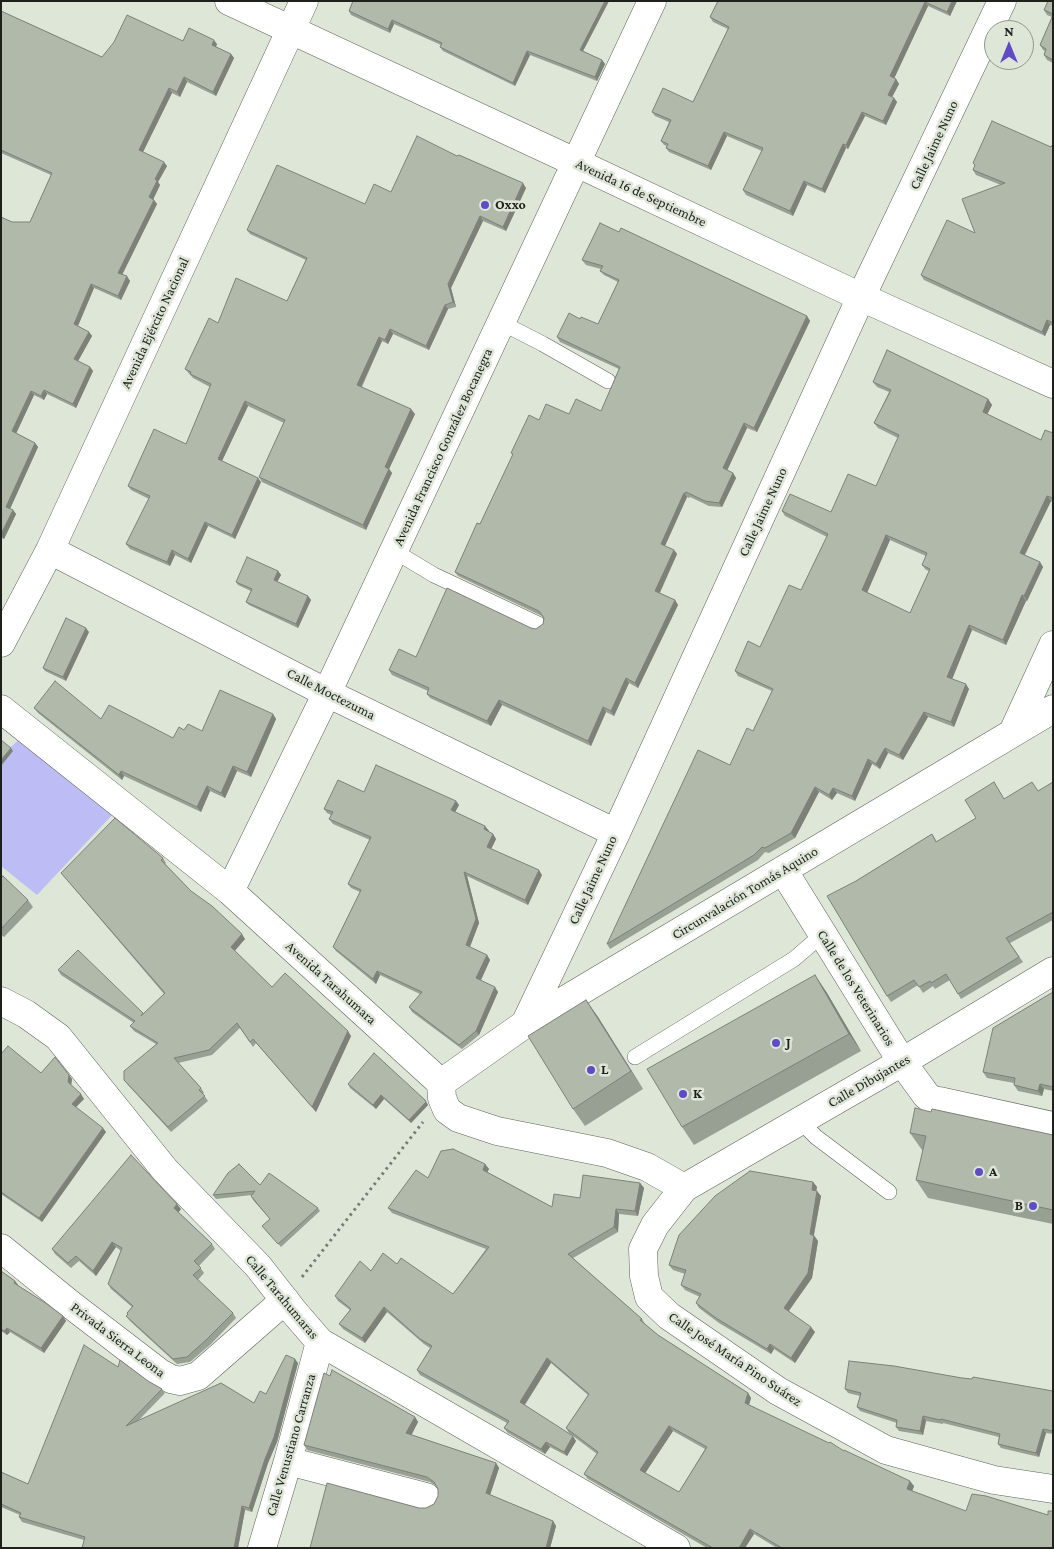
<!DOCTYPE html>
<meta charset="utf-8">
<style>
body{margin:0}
#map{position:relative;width:1054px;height:1549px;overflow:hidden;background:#dee6d8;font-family:"Crimson Pro",serif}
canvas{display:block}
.frame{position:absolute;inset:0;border:2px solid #1d201b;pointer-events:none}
.north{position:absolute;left:984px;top:20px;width:50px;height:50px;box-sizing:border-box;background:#dee6d8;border:1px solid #91978c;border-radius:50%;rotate:0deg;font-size:14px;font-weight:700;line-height:20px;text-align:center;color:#1d201b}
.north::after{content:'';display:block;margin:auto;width:18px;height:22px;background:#5f4cc5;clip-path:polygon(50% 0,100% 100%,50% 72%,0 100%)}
</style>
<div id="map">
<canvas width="1054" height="1549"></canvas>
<div class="frame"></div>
<div class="north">N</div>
</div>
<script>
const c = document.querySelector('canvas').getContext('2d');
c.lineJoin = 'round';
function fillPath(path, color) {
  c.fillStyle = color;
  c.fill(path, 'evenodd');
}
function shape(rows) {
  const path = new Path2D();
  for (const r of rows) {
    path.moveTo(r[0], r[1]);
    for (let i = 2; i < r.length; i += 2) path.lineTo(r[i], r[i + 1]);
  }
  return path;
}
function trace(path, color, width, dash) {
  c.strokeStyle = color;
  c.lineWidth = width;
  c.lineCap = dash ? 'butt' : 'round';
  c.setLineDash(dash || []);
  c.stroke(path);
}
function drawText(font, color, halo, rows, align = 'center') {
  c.font = font + ' "Crimson Pro",serif';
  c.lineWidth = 5;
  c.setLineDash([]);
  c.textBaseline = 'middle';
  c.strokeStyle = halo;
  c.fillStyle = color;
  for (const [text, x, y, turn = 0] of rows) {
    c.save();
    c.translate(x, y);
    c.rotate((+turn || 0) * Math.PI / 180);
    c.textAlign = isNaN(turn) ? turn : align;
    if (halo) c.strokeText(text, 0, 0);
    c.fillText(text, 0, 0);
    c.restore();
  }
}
const green = shape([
 [23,736,114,813,37,895,1,866,1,756]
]);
const path = shape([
 [302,1277,423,1122]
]);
const service = shape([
 [502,323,543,344,608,381],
 [394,551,434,575,538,624],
 [635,1057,794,959,823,934],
 [800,1121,816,1137,889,1192]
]);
const minor = shape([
 [50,550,327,693,616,833],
 [1,643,50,550,304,1],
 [1,709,230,891,441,1083,442,1098,447,1110,458,1118,497,1131,607,1153,647,1167,684,1188],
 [1013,732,1053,645],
 [783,870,902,1062,926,1095,932,1100,939,1101,1053,1126],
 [230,891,327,693,652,1],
 [1053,971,902,1062,684,1188,655,1225,643,1249,644,1276,649,1297,669,1316,778,1391,886,1450,994,1480,1053,1489],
 [1,1001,26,1014,58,1037,165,1170,258,1266,294,1312,320,1342,676,1548],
 [525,1024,616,833,861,297,1002,1],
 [441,1083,525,1024,1053,709],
 [1,1248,70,1304,160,1373,171,1379,180,1381,198,1376,285,1300],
 [288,1461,426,1497],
 [262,1548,288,1461,320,1342]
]);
const tertiary = shape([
 [229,1,577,163,861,297,1053,384]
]);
const wall = shape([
 [353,1,609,1,583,51,602,60,605,64,597,81,530,55,515,86,443,51,440,47,441,45,394,24,390,33,351,15,349,11],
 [718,1,957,1,950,16,928,6,894,78,896,79,899,84,892,97,894,98,897,102,886,125,865,116,848,149,846,148,825,193,807,185,793,216,746,195,743,190,762,151,727,136,711,170,669,152,666,148,667,146,664,145,661,141,669,122,655,116,652,112,693,102,728,29,713,22,710,17],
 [1053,1,1053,63,1047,60,1044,55,1045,51,1043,50,1040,45,1052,17,1047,15,1044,10],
 [1,11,102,57,183,41,217,44,216,47,231,54,234,58,216,96,187,82,180,97,172,93,143,152,167,166,158,182,160,185,153,199,157,204,122,275,130,281,121,300,94,288,78,326,89,332,92,336,78,361,90,367,93,371,76,408,47,394,44,400,34,395,16,433,35,443,38,447,10,509,13,510,16,514,4,539,1,538,1,217,12,222,30,222,51,175,1,153],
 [1053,144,1053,326,1050,325,1045,336,924,280,921,275,975,233,1001,185,976,175,973,170,975,166,973,163,1051,147],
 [457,156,526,188,506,231,483,221,451,288,456,307,448,309,429,350,393,334,388,344,382,341,362,387,415,414,389,469,392,473,366,530,262,482,259,477,284,423,248,406,222,461,258,478,261,482,235,539,208,526,191,563,175,555,170,566,130,549,126,544,149,499,131,490,128,486,186,444,210,387,193,378,185,369,218,323,287,301,306,260,250,234,247,230,365,204,391,192],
 [582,260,807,316,810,321,757,432,747,428,727,470,733,473,736,478,722,507,709,506,690,497,689,498,687,497,665,546,674,550,677,554,660,593,675,600,678,605,638,688,629,683,614,716,606,712,591,746,502,705,491,726,430,698,427,694,428,691,392,675,389,670,416,657,531,628,536,629,543,624,544,618,542,616,458,576,455,572,480,524,513,455,511,453,539,420,569,414,601,411,619,369,560,342,557,337,580,319,598,324,618,282,604,275,600,271,601,269,586,265],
 [873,382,988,399,992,405,987,414,1041,440,1053,433,1053,502,1051,501,1025,555,1040,562,1043,567,1027,601,1026,601,1006,645,972,630,952,679,969,689,954,727,928,717,903,760,888,753,880,769,872,764,855,801,837,793,832,800,819,792,795,838,769,853,765,852,758,860,610,949,607,944,753,731,772,691,738,676,735,671,760,647,801,590,827,537,785,516,782,511,831,512,876,486,898,438,878,428,874,423,889,392,877,387],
 [890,540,926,556,922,565,926,570,929,571,910,613,867,593],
 [278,571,281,575,277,582,308,596,311,600,298,628,249,605,246,602,251,591,238,585,236,582],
 [89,632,66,681,45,671,43,668],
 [34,708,101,719,173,738,184,730,202,731,273,714,276,719,251,777,237,771,225,798,210,791,201,812,124,776,122,780,38,713],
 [994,782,1004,799,1038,791,1053,782,1053,920,1010,943,1023,962,961,999,950,980,935,989,933,986,923,993,918,985,891,1002,887,996,856,881,932,834,937,842,976,818],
 [364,792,456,801,459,805,455,812,485,826,489,831,488,832,493,834,496,839,491,849,542,875,528,905,467,876,479,923,470,947,487,955,490,960,481,980,498,992,479,1035,462,1049,412,1012,409,1007,420,994,380,975,376,984,336,951,333,947,360,892,351,888,348,884,370,840,333,824,329,819,331,815,327,813,324,809],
 [163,858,166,863,165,864,191,891,245,939,235,951,272,987,351,1036,316,1112,256,1043,253,1047,240,1028,212,1055,178,1063,201,1088,204,1093,203,1094,208,1101,171,1132,128,1085,124,1080,156,1044,134,1031,130,1026,134,1023,61,975,58,970,143,1014,164,994,61,873],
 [1,878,28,900,33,907,4,937,1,935],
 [815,975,827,993,861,1051,694,1145,682,1127],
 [1053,992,1053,1091,1044,1089,1042,1096,1018,1091,1014,1085,1014,1083,987,1078,983,1072],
 [586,1000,598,1017,643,1089,585,1126,573,1109],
 [1,1054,41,1073,69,1075,72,1079,71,1085,84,1099,76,1107,106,1132,42,1222,1,1194],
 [348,1084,427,1103,428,1105,411,1123,384,1099,376,1109,350,1088],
 [910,1133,1053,1135,1053,1224,928,1198,916,1180,923,1150,922,1150],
 [485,1164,489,1169,487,1172,552,1207,580,1198,640,1183,644,1188,638,1216,619,1214,618,1232,573,1258,642,1319,645,1324,658,1335,748,1393,751,1398,749,1405,914,1486,912,1491,1053,1548,777,1548,754,1534,745,1548,707,1548,588,1479,584,1474,597,1454,569,1433,566,1428,588,1395,551,1363,525,1405,576,1441,567,1456,550,1447,545,1454,508,1433,504,1428,507,1423,420,1375,417,1370,430,1348,424,1344,387,1312,365,1343,343,1329,339,1324,350,1310,338,1301,335,1296,371,1271,397,1264,453,1294,486,1249,392,1213,388,1208,428,1178],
 [673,1431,705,1449,679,1492,645,1473],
 [813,1182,817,1187,816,1191,821,1196,814,1235,818,1241,812,1278,789,1311,815,1332,795,1363,774,1349,771,1354,719,1323,699,1308,696,1303,700,1297,685,1290,681,1285,685,1274,673,1270,669,1265],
 [260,1185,318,1208,320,1211,281,1247,262,1226,270,1219,253,1200,251,1196,252,1195,216,1199,213,1195],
 [181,1209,178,1212,212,1244,215,1249,199,1266,204,1273,198,1280,233,1313,236,1318,211,1344,190,1362,177,1364,130,1321,126,1316,128,1314,127,1313,132,1307,111,1289,108,1284,121,1251,116,1247,96,1276,79,1261,71,1268,55,1254,52,1249],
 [1,1271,15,1281,18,1285,18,1286,63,1316,66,1321,44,1353,10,1332,7,1335,1,1331],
 [298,1363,277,1442,268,1463,252,1512,245,1510,238,1548,82,1548,84,1540,22,1522,19,1517,20,1515,1,1507,1,1472,28,1484,118,1367,162,1389,165,1393,138,1421,254,1403,266,1394],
 [962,1378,1053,1391,1053,1434,1046,1433,1039,1457,1001,1448,998,1444,999,1437,943,1423,943,1424,926,1421,923,1435,899,1431,896,1427,897,1423,860,1411,857,1407,860,1396,848,1393,845,1389],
 [415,1417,418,1422,411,1435,496,1463,499,1468,490,1495,553,1521,556,1526,550,1548,310,1548,419,1508,426,1508,434,1504,438,1496,438,1489,436,1486,430,1482,307,1450,304,1445]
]);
const shadedWall = shape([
 [605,1,609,1,582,53,580,50],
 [952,1,957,1,950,16,947,12],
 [925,2,928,6,893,81,890,76],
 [392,20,394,24,390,33,388,29],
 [214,40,217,44,215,49,212,45],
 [527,51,530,55,515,86,513,83],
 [231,54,234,58,216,96,213,92],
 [602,60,605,64,597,81,595,77],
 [184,77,187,82,180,97,177,92],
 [896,79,899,84,891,99,888,95],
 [169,88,172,93,142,154,139,150],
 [894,98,897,102,886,125,883,121],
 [862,112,865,116,848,149,846,145],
 [724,132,727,136,711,170,708,166],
 [843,144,846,148,825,193,822,189],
 [164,162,167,166,158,182,160,185,152,202,149,197,155,179],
 [804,181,807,185,793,216,790,211],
 [523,183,526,188,506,231,503,227],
 [154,200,157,204,121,277,118,273],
 [480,216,483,221,451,288,456,307,453,302,448,284],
 [127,276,130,281,121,300,118,296],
 [91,284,94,288,77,328,74,324],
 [445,305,448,309,429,350,426,346],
 [807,316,810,321,757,432,754,428],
 [1047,320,1050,325,1045,336,1042,332],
 [390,329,393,334,388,344,385,340],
 [89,332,92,336,77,363,74,359],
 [379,337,382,341,360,389,357,385],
 [90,367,93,371,76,408,73,404],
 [44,390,47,394,44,400,41,396],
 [31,391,34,395,15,436,12,431],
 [988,399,992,405,986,417,983,412],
 [245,401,248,406,221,463,218,459],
 [411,409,415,414,389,469,392,473,366,530,363,525,385,467],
 [744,423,747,428,726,473,723,468],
 [35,443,38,447,9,511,6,507],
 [733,473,736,478,722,507,719,503],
 [258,478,261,482,235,539,232,535],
 [684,493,687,497,664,548,661,544],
 [1047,496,1051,501,1023,558,1020,553],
 [13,510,16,514,4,539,1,535,1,534],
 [205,522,208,526,191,563,188,559],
 [886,535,890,540,866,595,862,590],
 [172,550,175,555,170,566,167,562],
 [674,550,677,554,658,596,655,591],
 [1040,562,1043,567,1027,601,1024,596],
 [278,571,281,575,276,584,274,580],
 [1022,595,1026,601,1006,645,1003,640],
 [308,596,311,600,298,628,296,624],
 [675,600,678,605,638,688,635,683],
 [969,625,972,630,951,682,947,677],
 [86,628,89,632,66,681,63,677],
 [626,678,629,683,614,716,611,711],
 [966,684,969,689,954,727,951,722],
 [499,700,502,705,491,726,487,721],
 [603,707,606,712,591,746,588,741],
 [924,712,928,717,903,760,899,755],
 [273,714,276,719,251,777,247,772],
 [11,748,13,751,1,766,1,760],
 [885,748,888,753,880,769,876,764],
 [868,759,872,764,855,801,852,796],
 [233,766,237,771,225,798,221,793],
 [121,771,124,776,122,780,119,775],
 [207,786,210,791,201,812,197,807],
 [815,787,819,792,795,838,791,833],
 [833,788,837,793,832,800,829,795],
 [456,801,459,805,454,814,451,810],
 [485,826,489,831,487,834,484,829],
 [493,834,496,839,490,851,487,847],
 [539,870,542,875,528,905,525,900],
 [464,872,467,876,479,923,469,949,466,945],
 [242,934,245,939,234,951,231,947],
 [487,955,490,960,480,982,476,978],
 [377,971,380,975,376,984,373,979],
 [815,975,827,993,861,1051,849,1034],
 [495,987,498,992,479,1035,476,1031],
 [586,1000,598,1017,643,1089,631,1071],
 [348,1031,351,1036,316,1112,312,1107],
 [69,1075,72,1079,71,1086,68,1082],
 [1040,1084,1044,1089,1042,1096,1038,1091],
 [81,1094,84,1099,75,1108,72,1104],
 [381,1095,384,1099,376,1109,373,1105],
 [425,1100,428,1105,411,1123,409,1120],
 [103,1128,106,1132,42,1222,39,1218],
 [485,1164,489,1169,486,1175,483,1170],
 [813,1182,817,1187,815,1195,812,1190],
 [640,1183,644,1188,638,1216,635,1211],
 [817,1191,821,1196,813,1239,810,1234],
 [177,1204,181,1209,178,1213,174,1208],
 [616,1209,619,1214,618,1232,614,1227],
 [814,1236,818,1241,812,1278,787,1313,784,1308],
 [112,1242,116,1247,96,1276,93,1271],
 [15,1281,18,1285,16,1287,14,1283],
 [384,1307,387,1312,365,1343,362,1338],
 [63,1316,66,1321,44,1353,41,1348],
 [811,1327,815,1332,795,1363,791,1358],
 [7,1328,10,1332,7,1335,4,1331],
 [770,1344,774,1349,771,1354,767,1349],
 [547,1358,551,1363,523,1407,520,1402],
 [295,1359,298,1363,277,1442,268,1463,252,1512,249,1508],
 [748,1393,751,1398,748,1408,745,1403],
 [923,1416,926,1421,923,1435,920,1431],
 [415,1417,418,1422,410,1438,406,1433],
 [669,1426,673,1431,644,1475,640,1470],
 [1043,1429,1046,1433,1039,1457,1036,1453],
 [573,1436,576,1441,567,1456,564,1452],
 [546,1442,550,1447,545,1454,541,1449],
 [496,1463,499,1468,489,1498,486,1493],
 [910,1481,914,1486,911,1494,907,1489],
 [242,1506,245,1510,238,1548,234,1548],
 [553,1521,556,1526,550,1548,546,1548],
 [750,1529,754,1534,745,1548,739,1548]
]);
const building = shape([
 [353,1,605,1,580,50,602,60,595,77,527,51,513,83,440,47,442,43,392,20,388,29,349,11,353,1],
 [718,1,952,1,947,12,925,2,890,76,896,79,888,95,894,98,883,121,862,112,846,145,843,144,822,189,804,181,790,211,743,190,763,148,724,132,708,166,666,148,668,144,661,141,671,120,652,112,663,88,693,102,729,27,710,17,718,1],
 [1048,1,1053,1,1053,14,1044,10,1048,1],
 [1,11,102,57,114,42,127,15,183,41,189,28,214,40,212,45,231,54,213,92,184,77,177,92,169,88,139,150,164,162,155,179,157,181,149,197,154,200,118,273,127,276,118,296,91,284,74,324,89,332,74,359,90,367,73,404,44,390,41,396,31,391,12,431,35,443,6,507,13,510,1,534,1,217,12,222,30,222,52,173,1,150,1,11],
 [1053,15,1053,60,1044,55,1046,49,1040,45,1053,15],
 [992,121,1051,147,1053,144,1053,323,1047,320,1042,332,921,275,947,220,975,233,962,199,1005,183,973,170,975,165,973,163,992,121],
 [417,136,457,156,459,155,523,183,503,227,480,216,448,284,453,302,445,305,426,346,390,329,385,340,379,337,357,385,411,409,385,467,389,469,363,525,259,477,285,420,245,401,218,459,258,478,232,535,205,522,188,559,172,550,167,562,126,544,150,496,128,486,154,429,186,444,211,384,190,374,191,372,185,369,209,318,218,323,236,278,287,301,307,258,247,230,277,165,365,204,374,184,391,192,417,136],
 [600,223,619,232,621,228,807,316,754,428,744,423,723,468,733,473,719,503,705,501,686,492,686,493,684,493,661,544,674,550,655,591,675,600,635,683,626,678,611,711,603,707,588,741,499,700,487,721,427,694,429,688,389,670,399,649,416,657,447,588,531,628,536,629,543,624,544,618,539,611,455,572,477,523,480,524,513,454,511,453,529,415,539,420,546,404,569,414,576,399,601,411,620,367,557,337,569,313,580,319,581,317,598,324,619,280,600,271,603,266,582,260,600,223],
 [887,350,988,399,983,412,1041,440,1045,430,1053,433,1053,498,1047,496,1020,553,1040,562,1024,596,1022,595,1003,640,969,625,947,677,966,684,951,722,924,712,899,755,885,748,876,764,868,759,852,796,833,788,829,795,815,787,791,833,765,848,762,847,754,855,607,944,698,750,730,765,747,728,753,731,773,689,735,671,748,641,760,647,789,585,801,590,828,534,782,511,790,494,831,512,848,474,876,486,899,435,874,423,891,390,873,382,887,350],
 [886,535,927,553,922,565,930,569,910,613,862,590,886,535],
 [247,557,278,571,274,580,308,596,296,624,246,602,252,589,236,582,247,557],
 [66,618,86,628,63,677,43,668,66,618],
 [55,681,101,719,109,705,173,738,179,727,184,730,188,724,202,731,220,690,273,714,247,772,233,766,221,793,207,786,197,807,121,771,119,775,34,708,55,681],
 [1,740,11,748,1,760,1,740],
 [376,765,456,801,451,810,485,826,484,829,493,834,487,847,539,870,525,900,464,872,476,919,466,945,487,955,476,978,495,987,476,1031,459,1045,409,1007,422,992,377,971,373,979,333,947,361,890,348,884,371,837,329,819,333,812,324,809,338,780,364,792,376,765],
 [994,782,1004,799,1032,782,1038,791,1053,782,1053,912,1006,938,1019,957,958,994,946,974,931,983,930,981,919,987,914,980,887,996,827,896,856,881,932,834,936,842,976,818,965,800,994,782],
 [115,818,163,858,161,860,191,891,212,906,242,934,231,947,272,987,285,973,348,1031,312,1107,253,1039,250,1042,237,1023,209,1050,174,1058,201,1088,199,1090,205,1096,168,1127,124,1080,124,1071,158,1043,130,1026,135,1021,58,970,78,950,143,1013,141,1016,165,993,61,873,115,818],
 [3,876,28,900,1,929,1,878,3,876],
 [815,975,849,1034,682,1127,647,1069,815,975],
 [1053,992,1053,1087,1040,1084,1038,1091,1014,1085,1015,1078,983,1072,993,1028,1053,992],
 [586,1000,631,1071,573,1109,528,1036,586,1000],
 [8,1046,41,1073,55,1057,69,1075,68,1082,81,1094,72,1104,103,1128,39,1218,1,1192,1,1054,8,1046],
 [374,1053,425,1100,426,1102,409,1120,381,1095,373,1105,348,1084,374,1053],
 [915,1108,931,1112,932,1109,1053,1135,1053,1210,916,1180,926,1136,910,1133,915,1108],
 [453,1149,485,1164,483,1170,552,1207,554,1194,580,1198,583,1175,640,1183,635,1211,616,1209,614,1227,568,1254,642,1319,640,1320,658,1335,748,1393,745,1403,829,1443,830,1442,844,1451,844,1450,910,1481,907,1489,966,1511,972,1494,986,1496,1048,1515,1048,1511,1053,1511,1053,1548,782,1548,750,1529,739,1548,713,1548,584,1474,598,1452,566,1428,589,1394,547,1358,520,1402,573,1436,564,1452,546,1442,541,1449,504,1428,509,1421,417,1370,432,1346,420,1339,384,1307,362,1338,339,1324,351,1309,335,1296,360,1261,371,1271,383,1253,397,1264,401,1258,453,1294,489,1247,388,1208,416,1170,428,1178,441,1151,453,1149],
 [669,1426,707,1447,679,1492,640,1470,669,1426],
 [131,1155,177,1204,174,1208,212,1244,194,1261,201,1268,193,1275,233,1313,207,1339,187,1357,173,1359,126,1316,128,1314,127,1313,133,1306,108,1284,122,1248,112,1242,93,1271,76,1256,68,1263,52,1249,131,1155],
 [239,1164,260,1185,269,1173,318,1208,278,1244,262,1226,270,1219,251,1196,255,1191,213,1195,228,1173,239,1164],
 [750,1171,813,1182,812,1190,817,1191,810,1234,814,1236,808,1273,784,1308,811,1327,791,1358,770,1344,767,1349,716,1318,696,1303,701,1294,681,1285,686,1270,669,1265,679,1235,715,1196,750,1171],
 [1,1271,15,1281,14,1283,47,1304,63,1316,41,1348,7,1328,4,1331,1,1329,1,1271],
 [84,1345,118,1367,120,1360,148,1381,162,1389,126,1426,221,1383,254,1403,260,1391,266,1394,286,1355,295,1359,274,1437,265,1459,249,1508,242,1506,234,1548,82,1548,85,1537,19,1517,21,1513,1,1504,1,1472,28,1484,84,1345],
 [849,1361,894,1366,962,1378,972,1379,973,1377,1053,1391,1053,1431,1043,1429,1036,1453,998,1444,1000,1434,941,1419,940,1420,923,1416,920,1431,896,1427,897,1420,857,1407,861,1393,845,1389,849,1361],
 [332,1370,415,1417,406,1433,496,1463,486,1493,553,1521,546,1548,310,1548,327,1483,419,1508,426,1508,434,1504,438,1496,438,1489,434,1482,427,1477,304,1445,324,1373,330,1376,332,1370]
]);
const markers = [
 [485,205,5,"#5f4cc5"],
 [776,1043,5,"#5f4cc5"],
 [591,1070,5,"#5f4cc5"],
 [683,1094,5,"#5f4cc5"],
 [979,1172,5,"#5f4cc5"],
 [1033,1206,5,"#5f4cc5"]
];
const streetNames = [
 ["Calle Jaime Nuno",934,145,-65],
 ["Avenida 16 de Septiembre",641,193,25],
 ["Avenida Ejército Nacional",155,323,-65],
 ["Avenida Francisco González Bocanegra",443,447,-65],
 ["Calle Jaime Nuno",763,512,-65],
 ["Calle Moctezuma",331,694,27],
 ["Calle Jaime Nuno",593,880,-65],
 ["Circunvalación Tomás Aquino",745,893,-31],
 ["Avenida Tarahumara",331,983,42],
 ["Calle de los Veterinarios",856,988,58],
 ["Calle Dibujantes",869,1081,-30],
 ["Calle Tarahumaras",282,1297,50],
 ["Privada Sierra Leona",118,1340,37],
 ["Calle José María Pino Suárez",735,1359,34],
 ["Calle Venustiano Carranza",291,1445,-74]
];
const poiNames = [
 ["Oxxo",495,205],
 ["J",786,1043],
 ["L",601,1070],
 ["K",693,1094],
 ["A",989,1172],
 ["B",1023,1206,"right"]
];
fillPath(green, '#bdbcf5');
trace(service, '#5c6457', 16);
trace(minor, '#5c6457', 29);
trace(tertiary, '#5c6457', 29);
trace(path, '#777c73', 3, [2.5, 4]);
trace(service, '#fff', 15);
trace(minor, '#fff', 28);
trace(tertiary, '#fff', 28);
fillPath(wall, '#989f93');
fillPath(shadedWall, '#7c8278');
fillPath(building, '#b1b9ab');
trace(building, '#7c8278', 1);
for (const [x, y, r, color] of markers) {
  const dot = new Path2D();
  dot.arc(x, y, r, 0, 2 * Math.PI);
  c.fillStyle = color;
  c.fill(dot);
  trace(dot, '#dee6d8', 2);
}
drawText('14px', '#1d201b', '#dee6d8', streetNames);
drawText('bold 14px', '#1d201b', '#dee6d8', poiNames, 'left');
</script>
